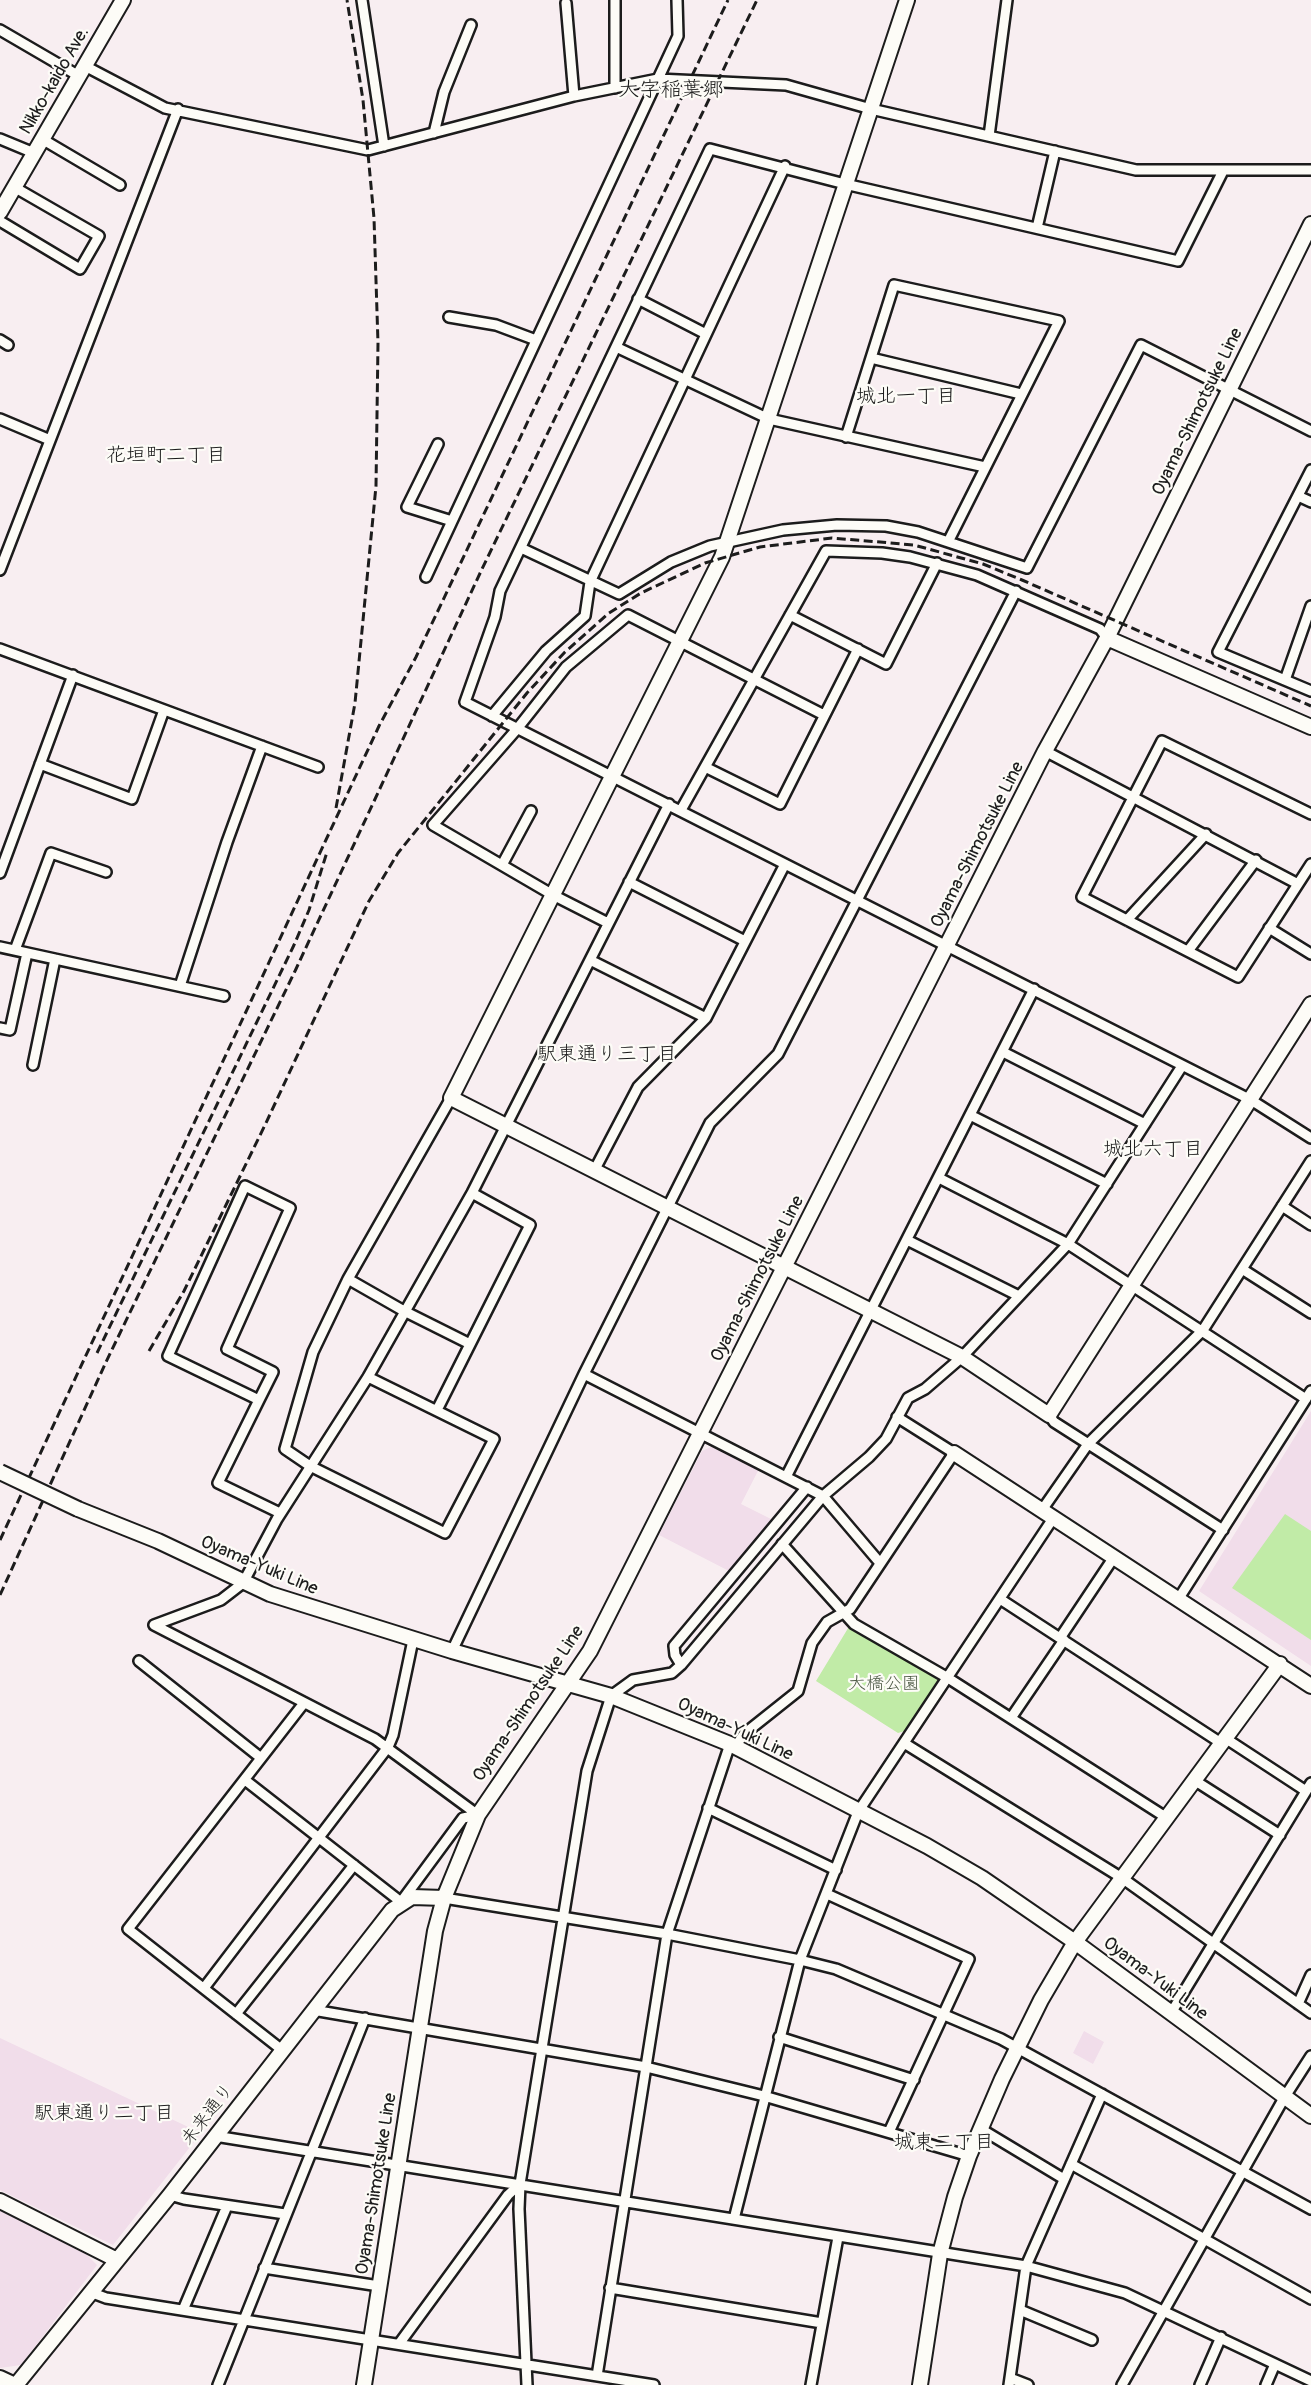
<!DOCTYPE html>
<meta charset="utf-8">
<style>
body{margin:0}
canvas{display:block;background:#f8eef1}
</style>
<canvas width="1311" height="2385"></canvas>
<script>
const c = document.querySelector('canvas').getContext('2d');
c.lineJoin = 'round';
function fillPath(path, color) {
  c.fillStyle = color;
  c.fill(path, 'evenodd');
}
function shape(rows) {
  const path = new Path2D();
  for (const r of rows) {
    path.moveTo(r[0], r[1]);
    for (let i = 2; i < r.length; i += 2) path.lineTo(r[i], r[i + 1]);
  }
  return path;
}
function trace(path, color, width, dash) {
  c.strokeStyle = color;
  c.lineWidth = width;
  c.lineCap = dash ? 'butt' : 'round';
  c.setLineDash(dash || []);
  c.stroke(path);
}
function drawText(font, color, halo, rows, align = 'center') {
  c.font = font + ' Pangolin,"Klee One",sans-serif';
  c.lineWidth = 4.5;
  c.setLineDash([]);
  c.textBaseline = 'middle';
  c.strokeStyle = halo;
  c.fillStyle = color;
  for (const [text, x, y, turn = 0] of rows) {
    c.save();
    c.translate(x, y);
    c.rotate((+turn || 0) * Math.PI / 180);
    c.textAlign = isNaN(turn) ? turn : align;
    if (halo) c.strokeText(text, 0, 0);
    c.fillText(text, 0, 0);
    c.restore();
  }
}
const built = shape([
 [1311,1411,1311,1666,1199,1591],
 [713,1446,759,1469,741,1504,773,1520,731,1572,659,1535,702,1451],
 [1084,2031,1104,2042,1093,2064,1073,2053],
 [0,2038,201,2133,113,2245,0,2190],
 [0,2209,81,2249,97,2265,21,2365,0,2368]
]);
const green = shape([
 [1285,1514,1311,1531,1311,1640,1232,1588],
 [850,1625,936,1674,938,1681,905,1731,898,1733,816,1681]
]);
const street = shape([
 [362,0,384,146],
 [566,3,574,96],
 [0,30,79,76],
 [85,66,165,108,368,150,574,96,658,79,786,85,871,109,1136,170,1311,170],
 [615,88,615,0],
 [434,133,444,92,471,25],
 [989,136,1007,0],
 [0,139,34,153],
 [42,139,120,185],
 [1223,171,1178,261,845,184,710,149,500,591,495,617,465,702,1251,1100,1311,1138],
 [0,221,80,269,99,236,14,187],
 [1037,228,1055,151],
 [638,299,706,334],
 [449,317,496,325,536,340],
 [0,340,8,345],
 [616,347,769,419,985,467],
 [871,358,1021,394],
 [0,419,50,440],
 [846,437,894,285,1059,321,949,540],
 [438,444,407,507,452,521],
 [1311,470,1218,652,1311,691],
 [1298,496,1311,502],
 [521,548,619,594,671,562,710,546,783,530,837,525,886,526,918,532,1027,568,1141,345,1311,431],
 [0,570,178,109],
 [426,577,678,36,677,0],
 [790,615,886,664,937,563],
 [0,649,318,767],
 [1285,680,1311,606],
 [492,716,546,651,585,616,590,582,785,166],
 [1045,751,1298,884],
 [40,764,132,799,164,710],
 [705,767,780,804,858,649],
 [681,810,826,551,882,553,910,557,977,575,1100,629,1107,638],
 [1311,814,1162,741,1082,897,1238,977,1311,864],
 [502,865,531,811],
 [0,873,73,675],
 [629,882,745,941],
 [1127,920,1206,834],
 [608,923,553,895,433,825,517,729,566,667,628,615,824,715],
 [1269,928,1311,954],
 [0,947,224,996],
 [15,950,51,853,106,872],
 [1188,951,1256,860],
 [590,960,706,1018],
 [180,986,227,842,262,746],
 [0,1028,10,1030,27,953],
 [1003,1052,1145,1124],
 [33,1065,55,959],
 [970,1115,1107,1184],
 [594,1171,638,1087,706,1018,785,864],
 [939,1178,1068,1244,1306,1399],
 [1282,1206,1311,1225],
 [907,1240,1019,1296],
 [1242,1269,1311,1313],
 [348,1279,404,1311,470,1344],
 [584,1374,823,1496,880,1563],
 [368,1377,494,1439,445,1533,310,1466,285,1449,313,1352,348,1279,451,1098],
 [259,1400,168,1356,245,1186,290,1208,227,1349,273,1372,259,1400,218,1483,280,1513],
 [437,1410,530,1225,472,1193],
 [1049,1415,1054,1422,1223,1530],
 [786,1477,1034,989],
 [1042,1510,1088,1444,1203,1330,1311,1161],
 [782,1544,854,1624,948,1678,1167,1818],
 [1179,1598,1311,1391],
 [1000,1599,1221,1743],
 [1060,1638,1114,1557],
 [452,1651,584,1374,710,1123,778,1054,1016,591],
 [139,1661,261,1758],
 [681,1665,675,1655,674,1646,807,1487],
 [1011,1718,1064,1640],
 [1225,1738,1306,1791],
 [904,1743,1122,1878,1311,2013],
 [735,1747,744,1734,798,1691,812,1643,827,1622,850,1609,954,1453,897,1417],
 [245,1780,401,1902,463,1818,478,1815],
 [1194,1780,1280,1835],
 [708,1808,836,1870],
 [478,1815,375,1739,154,1625,221,1600,243,1583,277,1519,368,1377,472,1193,669,804],
 [827,1894,969,1959,889,2132],
 [444,1898,667,1934,800,1960,836,1969,1001,2039,1311,2209],
 [204,1988,388,1747,393,1735,413,1640],
 [1298,2004,1311,1975],
 [313,2010,646,2067,764,2096,969,2156],
 [1171,2013,1311,1783],
 [236,2014,354,1865],
 [779,2037,914,2080],
 [282,2050,128,1929,304,1703],
 [981,2129,1064,2179],
 [215,2136,1026,2266,1125,2293,1311,2381],
 [1071,2164,1311,2299],
 [170,2195,184,2199,285,2214],
 [734,2219,800,1960,858,1812,1054,1517],
 [264,2268,379,2286],
 [610,2288,822,2323],
 [90,2292,106,2298,654,2385],
 [183,2310,227,2206],
 [1020,2310,1092,2340],
 [399,2344,508,2195,520,2184],
 [597,2376,667,1934,730,1744],
 [1010,2378,1028,2385],
 [218,2385,365,2018],
 [527,2385,519,2209,520,2184,587,1771,611,1696,633,1680,672,1673,681,1665,823,1496,869,1457,886,1439,908,1398,925,1389,962,1357,1068,1244,1182,1066],
 [811,2385,838,2237],
 [1009,2385,1026,2266,1102,2094],
 [1122,2385,1284,2098,1311,2056],
 [1200,2385,1221,2337],
 [1266,2385,1275,2364]
]);
const secondary = shape([
 [907,0,722,557,451,1098,962,1357,1049,1415,1311,1004],
 [0,212,123,0],
 [1107,638,1311,727],
 [954,1453,1311,1686],
 [78,1509,158,1541,270,1594,452,1651,611,1696,730,1744,927,1846,982,1878,1075,1942,1311,2116],
 [0,2201,117,2260],
 [0,2378,15,2385],
 [16,2385,170,2195,392,1910,412,1897,444,1898],
 [364,2385,435,1931,444,1898,478,1815,590,1651,1045,751,1107,638,1311,224],
 [920,2385,940,2254,955,2197,969,2156,1002,2079,1041,2000,1075,1942,1280,1664]
]);
const rail = shape([
 [336,808,355,703,376,486,378,343,374,218,363,100,347,0],
 [149,1351,184,1291,266,1123,369,901,398,853,527,693,565,652,609,613,641,593,705,563,760,547,832,538,914,545,983,564,1022,580,1311,706],
 [97,1353,294,945,309,910,327,852],
 [0,1540,379,726,416,657,728,0],
 [0,1595,106,1362,296,969,482,569,757,0]
]);
const secondaryBridge = shape([
 [0,1472,78,1509]
]);
const streetNames = [
 ["Nikko-kaido Ave.",55,81,-60],
 ["Oyama-Shimotsuke Line",1198,412,-64],
 ["Oyama-Shimotsuke Line",978,845,-63],
 ["Oyama-Shimotsuke Line",758,1279,-63],
 ["Oyama-Yuki Line",259,1566,23],
 ["Oyama-Shimotsuke Line",529,1704,-56],
 ["Oyama-Yuki Line",735,1730,25],
 ["Oyama-Yuki Line",1155,1979,37],
 ["未来通り",208,2115,-52],
 ["Oyama-Shimotsuke Line",377,2184,-81]
];
const parkNames = [
 ["大橋公園",884,1684]
];
const neighbourhoodNames = [
 ["城北一丁目",906,397],
 ["花垣町二丁目",166,456],
 ["駅東通り三丁目",607,1055],
 ["城北六丁目",1153,1150],
 ["駅東通り二丁目",104,2114],
 ["城東二丁目",944,2143]
];
const quarterNames = [
 ["大字稲葉郷",671,91]
];
fillPath(built, '#f1ddea');
fillPath(green, '#c1eba7');
trace(street, '#1c1c1c', 14);
trace(secondary, '#1c1c1c', 18);
trace(street, '#fdfcf7', 9);
trace(secondary, '#fdfcf7', 14);
trace(rail, '#1c1c1c', 3, [9, 4.5]);
trace(secondaryBridge, '#1c1c1c', 18, []);
trace(secondaryBridge, '#fdfcf7', 14);
drawText('18px', '#1c1c1c', '#fdfcf7', streetNames);
drawText('18px', '#4e5a46', '#fdfcf7', parkNames);
drawText('20px', '#1c1c1c', '#fdfcf7', neighbourhoodNames);
drawText('21px', '#1c1c1c', '#fdfcf7', quarterNames);
</script>
